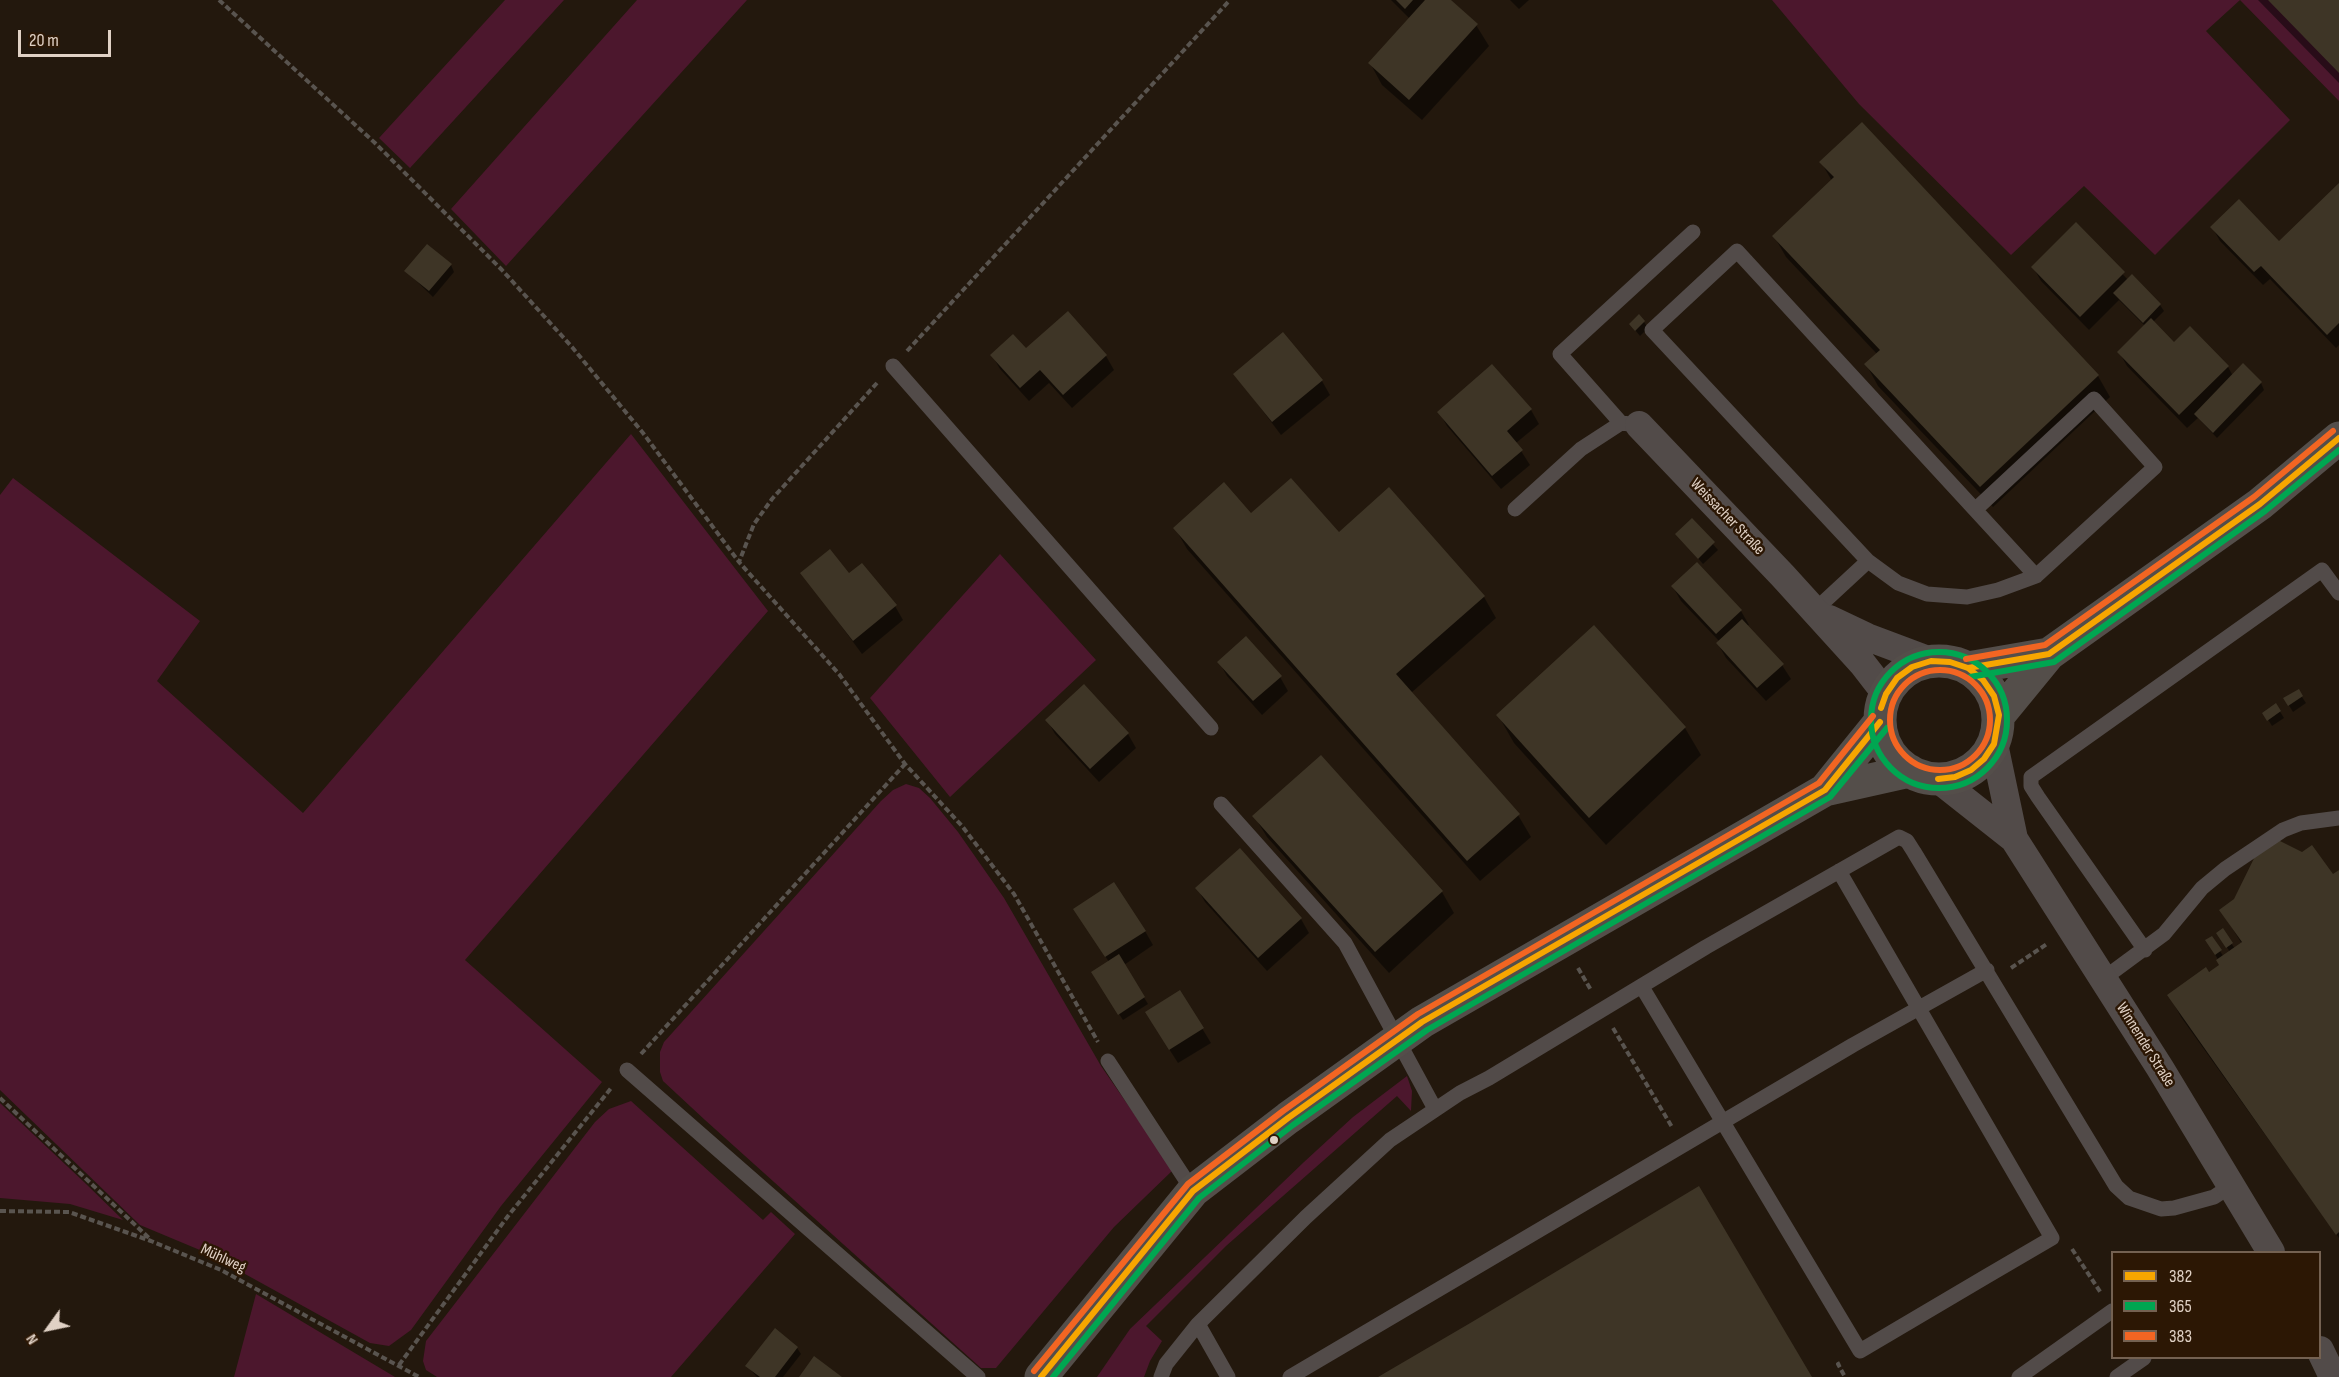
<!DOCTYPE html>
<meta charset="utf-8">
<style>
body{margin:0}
#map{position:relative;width:2339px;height:1377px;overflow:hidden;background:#23180d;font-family:"Sofia Sans Condensed",sans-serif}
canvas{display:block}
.legend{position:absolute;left:2111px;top:1251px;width:210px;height:108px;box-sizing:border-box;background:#2c1704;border:2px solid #746151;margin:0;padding:8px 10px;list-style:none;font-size:18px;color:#e0d1c5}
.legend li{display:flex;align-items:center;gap:12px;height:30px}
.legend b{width:30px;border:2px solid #746151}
.north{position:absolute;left:18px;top:1299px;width:60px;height:60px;-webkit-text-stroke:4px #2c1704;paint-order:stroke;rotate:237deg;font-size:16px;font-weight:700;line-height:24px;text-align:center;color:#e0d1c5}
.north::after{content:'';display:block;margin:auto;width:21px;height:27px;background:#e0d1c5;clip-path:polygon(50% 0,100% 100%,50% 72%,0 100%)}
.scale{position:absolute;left:18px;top:30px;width:93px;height:27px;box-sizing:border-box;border:3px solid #e0d1c5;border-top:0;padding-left:8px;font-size:18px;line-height:21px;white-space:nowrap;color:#e0d1c5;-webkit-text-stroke:4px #2c1704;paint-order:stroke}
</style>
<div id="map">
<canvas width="2339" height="1377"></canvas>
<ul class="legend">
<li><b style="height:8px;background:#f7a600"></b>382</li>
<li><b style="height:8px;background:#00a651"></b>365</li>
<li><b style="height:8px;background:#f26522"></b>383</li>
</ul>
<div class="north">N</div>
<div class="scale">20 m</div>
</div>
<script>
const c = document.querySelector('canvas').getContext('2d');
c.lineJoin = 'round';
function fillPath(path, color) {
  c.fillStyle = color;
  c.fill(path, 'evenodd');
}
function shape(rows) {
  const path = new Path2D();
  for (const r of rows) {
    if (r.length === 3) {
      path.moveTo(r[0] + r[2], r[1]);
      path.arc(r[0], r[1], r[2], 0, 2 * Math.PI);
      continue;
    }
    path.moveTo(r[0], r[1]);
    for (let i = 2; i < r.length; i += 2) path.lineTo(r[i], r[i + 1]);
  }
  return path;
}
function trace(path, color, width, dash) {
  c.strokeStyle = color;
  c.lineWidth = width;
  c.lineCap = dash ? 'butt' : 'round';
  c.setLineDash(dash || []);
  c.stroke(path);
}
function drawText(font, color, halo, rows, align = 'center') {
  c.font = font + ' "Sofia Sans Condensed",sans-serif';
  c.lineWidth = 5;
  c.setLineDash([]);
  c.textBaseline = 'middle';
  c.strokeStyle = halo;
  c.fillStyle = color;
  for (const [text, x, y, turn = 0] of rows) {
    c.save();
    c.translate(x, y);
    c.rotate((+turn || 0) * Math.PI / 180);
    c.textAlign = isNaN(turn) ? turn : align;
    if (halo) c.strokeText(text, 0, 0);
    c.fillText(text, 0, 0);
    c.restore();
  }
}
const green = shape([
 [505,0,564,0,410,168,379,138],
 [637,0,747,0,506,266,451,209],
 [1772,0,2339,0,2339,101,2240,0,2206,31,2290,120,2155,255,2084,186,2011,255,1859,104],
 [631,434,768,611,465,960,602,1082,501,1206,411,1330,389,1346,370,1343,207,1253,140,1225,0,1090,0,495,13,478,200,621,157,681,303,813],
 [1000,554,1096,660,950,797,870,698],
 [906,784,919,788,930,798,958,832,1004,898,1101,1066,1173,1170,1114,1227,996,1368,981,1368,705,1120,663,1081,660,1072,660,1052,664,1042,881,801,893,790],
 [1407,1076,1412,1091,1411,1111,1397,1096,1226,1246,1146,1326,1162,1341,1150,1361,1144,1377,1097,1377,1130,1329,1304,1162,1353,1117],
 [631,1101,763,1220,771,1212,795,1234,671,1377,437,1377,426,1370,423,1361,426,1341,595,1122,609,1109],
 [0,1103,84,1182,123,1220,70,1204,0,1198],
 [256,1294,395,1377,234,1377]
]);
const shadow = shape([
 [1391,0,1449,0,1476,25,1489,46,1422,120,1382,85,1370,63,1410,19],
 [1510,0,1529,0,1519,9],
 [2258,0,2339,0,2339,83],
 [1821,162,2098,376,2110,397,1993,507,1878,386,1866,364,1877,354,1786,257,1774,236,1832,181],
 [2339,185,2339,345,2336,348,2270,279,2263,285,2220,241,2212,227,2279,243],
 [2076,224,2128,280,2160,305,2164,311,2153,322,2173,344,2228,367,2233,376,2261,383,2264,390,2217,438,2198,418,2187,428,2127,366,2119,352,2145,326,2119,300,2089,330,2041,281,2033,267],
 [451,265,454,272,433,297,406,271],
 [1644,322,1648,328,1640,336,1631,325],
 [1026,350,1106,356,1114,370,1072,408,1049,383,1029,401,1000,369,992,355],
 [1235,374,1322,381,1330,395,1281,435],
 [1531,410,1539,424,1516,443,1530,465,1501,489,1447,426,1439,412],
 [1251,515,1338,534,1484,597,1496,618,1411,693,1518,815,1531,837,1480,881,1187,549,1175,528],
 [1692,520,1718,550,1703,564,1677,534],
 [802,573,848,575,895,606,903,620,862,654],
 [1673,587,1741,611,1749,625,1747,626,1782,665,1791,679,1766,701,1726,658,1718,644,1720,642,1681,601],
 [1219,662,1280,677,1288,691,1262,715,1227,676],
 [1084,686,1128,734,1136,748,1099,782,1055,734,1047,720],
 [2298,691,2306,703,2293,712,2285,699],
 [2276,705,2284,718,2272,726,2264,713],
 [1498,715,1685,728,1701,755,1606,845,1514,743],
 [1320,757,1442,892,1454,913,1389,973,1267,837,1254,816],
 [1240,850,1301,919,1309,933,1267,971,1205,902,1197,888],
 [2339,871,2339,1238,2181,1017,2169,995,2221,965,2211,947,2211,938,2224,957,2230,952,2222,940,2223,930,2235,949,2242,944,2221,910,2332,876],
 [1083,923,1145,931,1153,945,1124,965,1148,1004,1123,1020,1096,979,1109,962],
 [1180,992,1211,1043,1178,1063,1155,1027],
 [797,1348,801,1354,783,1377,757,1377,747,1366]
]);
const building = shape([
 [1396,0,1413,0,1405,9],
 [1425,0,1451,0,1478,24,1409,100,1368,63],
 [2268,0,2339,0,2339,73],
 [1862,122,2099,375,1980,487,1864,364,1880,350,1772,236,1834,177,1819,162],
 [2339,183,2339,323,2327,335,2261,266,2254,272,2210,227,2239,199,2279,241],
 [2076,222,2125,272,2080,317,2031,267],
 [427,244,452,264,429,291,404,271],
 [2132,274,2161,304,2143,323,2113,293],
 [1068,311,1107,355,1063,395,1040,370,1020,388,990,355,1013,334,1026,348],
 [1639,314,1645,321,1635,331,1629,324],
 [2151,318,2174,342,2190,326,2229,366,2179,415,2117,352],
 [1283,332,1323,380,1272,422,1233,374],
 [2243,363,2262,382,2213,433,2194,414],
 [1492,364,1532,409,1507,431,1523,450,1492,476,1437,412],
 [1291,478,1339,532,1389,487,1485,596,1396,674,1520,814,1467,861,1173,528,1224,482,1251,513],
 [1692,518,1715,542,1698,559,1675,534],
 [830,549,849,573,862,563,897,605,853,641,800,573],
 [1697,562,1742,610,1716,634,1671,586],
 [1742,619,1784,664,1757,688,1716,643],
 [1594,625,1686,727,1589,818,1496,715],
 [1246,636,1282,676,1253,701,1217,662],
 [1084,684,1129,733,1090,769,1045,720],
 [2299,689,2303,696,2288,706,2283,698],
 [2276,703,2281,711,2267,721,2262,713],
 [1321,755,1443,891,1375,952,1252,816],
 [2266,834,2302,852,2312,845,2333,874,2339,870,2339,1232,2336,1235,2167,995,2206,967,2209,972,2219,965,2216,960,2242,942,2219,910,2234,899],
 [1240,848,1302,918,1258,958,1195,888],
 [1114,882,1146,931,1105,957,1073,909],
 [2223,928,2233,943,2226,948,2216,933],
 [2212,936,2222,950,2215,955,2205,940],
 [1119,954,1145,997,1118,1015,1091,972],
 [1180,990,1204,1028,1169,1050,1145,1012],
 [1699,1186,1812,1377,1378,1377,1472,1322],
 [775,1328,798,1347,775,1377,760,1377,745,1366],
 [814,1356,842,1377,799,1377]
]);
const path = shape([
 [219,0,375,143,502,270,572,347,643,433,739,562],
 [907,351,1230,0],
 [877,383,772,499,754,524,739,562,839,674,905,764,962,826,1014,894,1098,1042],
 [1578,968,1591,990],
 [2011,968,2047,944],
 [1613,1028,1672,1127],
 [641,1054,905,764],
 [0,1098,149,1238],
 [0,1211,69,1212,151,1241,221,1270,419,1377],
 [2072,1249,2101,1293],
 [1840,1363,1838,1364,1845,1377],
 [399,1365,508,1216,612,1087]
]);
const lane = shape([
 [893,366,1211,728],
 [1639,425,1621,423,1560,354,1693,232],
 [1515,509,1581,449,1621,423],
 [1976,509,2094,399,2155,467,2036,576,1737,251,1652,330,1868,561,1898,583,1927,594,1967,597,1998,590,2036,576],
 [1814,611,1868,561],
 [1221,804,1345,943,1435,1109],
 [2145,950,2038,797,2031,786,2031,777,2322,570,2339,593],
 [2103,979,2164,934,2202,888,2225,869,2283,830,2301,823,2339,818],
 [1642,987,1860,1351,1987,1276,2052,1238,1839,871],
 [1108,1061,1193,1191],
 [627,1070,978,1377],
 [1198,1324,1228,1377],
 [1161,1377,1166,1364,1198,1324,1306,1217,1390,1140,1460,1093,1489,1078,1706,947,1899,837,1907,841,1914,852,2116,1186,2129,1198,2161,1209,2174,1208,2214,1197,2232,1185],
 [1290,1377,1853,1045,1987,970],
 [2019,1377,2112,1311],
 [2117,1377,2144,1358]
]);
const street = shape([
 [1639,425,1783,576,1862,663,1886,694],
 [1829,619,1867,637,1931,661],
 [1994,744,2014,839],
 [1938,779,2014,839,2160,1068,2271,1252],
 [2320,1350,2333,1377]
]);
const secondary = shape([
 [1939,720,59],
 [1968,668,2049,654],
 [1999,715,2049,654,2260,504,2339,438],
 [1825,790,1880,722],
 [1041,1377,1193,1191,1288,1118,1422,1022,1825,790,1910,771]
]);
const bus1 = shape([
 [1968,668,2049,654,2260,504,2339,438],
 [1881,708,1886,694,1897,678,1912,667,1931,661,1950,662,1968,668,1983,680,1994,696,1999,715,1994,744,1984,759,1971,770,1955,777,1938,779],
 [1041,1377,1193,1191,1288,1118,1422,1022,1825,790,1880,722]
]);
const bus2 = shape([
 [1939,720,68],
 [1970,677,2054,662,2265,511,2339,450],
 [1053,1377,1199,1198,1293,1125,1427,1030,1830,797,1887,728]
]);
const bus3 = shape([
 [1966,659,2045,645,2254,497,2333,431],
 [1940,720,50],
 [1034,1371,1188,1184,1283,1111,1418,1014,1819,783,1873,716]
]);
const markers = [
 [1274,1140,5,"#e0d1c5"]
];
const streetNames = [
 ["Weissacher Straße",1727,517,46],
 ["Winnender Straße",2145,1045,58],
 ["Mühlweg",223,1259,25]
];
fillPath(green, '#4c172d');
fillPath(shadow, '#0007');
fillPath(building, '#3e3526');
trace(path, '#59544f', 4, [6, 3]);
trace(lane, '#524b49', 15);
trace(street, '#524b49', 28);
trace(secondary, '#544e4a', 33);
trace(bus1, '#f7a600', 6);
trace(bus2, '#00a651', 6);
trace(bus3, '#f26522', 6);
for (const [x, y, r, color] of markers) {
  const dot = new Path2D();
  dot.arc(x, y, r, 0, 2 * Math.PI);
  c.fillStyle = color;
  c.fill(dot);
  trace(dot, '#2c1704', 2);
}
drawText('16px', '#e0d1c5', '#2c1704', streetNames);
</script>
